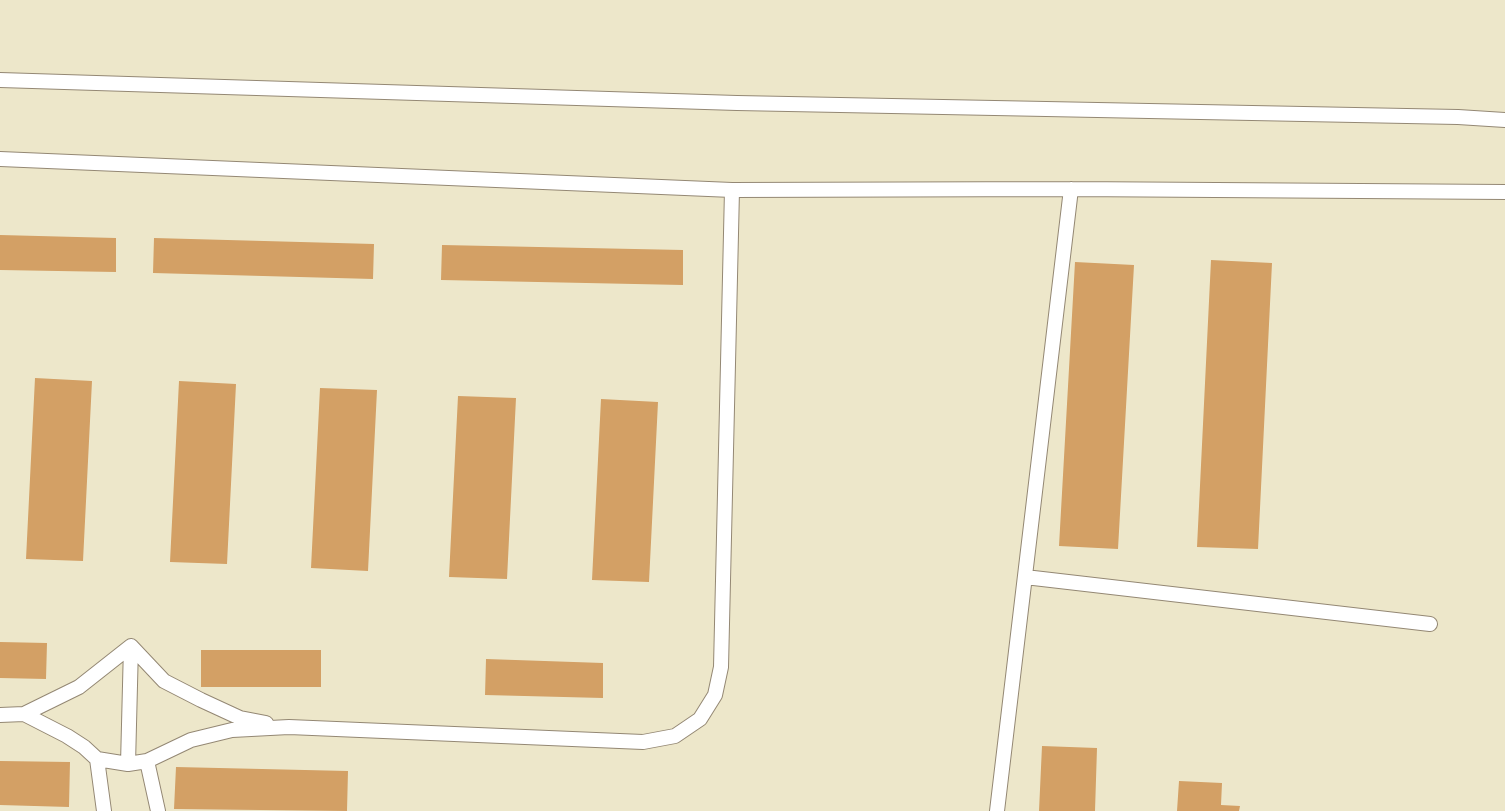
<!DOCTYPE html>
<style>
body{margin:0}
canvas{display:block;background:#ede7ca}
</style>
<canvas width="1505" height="811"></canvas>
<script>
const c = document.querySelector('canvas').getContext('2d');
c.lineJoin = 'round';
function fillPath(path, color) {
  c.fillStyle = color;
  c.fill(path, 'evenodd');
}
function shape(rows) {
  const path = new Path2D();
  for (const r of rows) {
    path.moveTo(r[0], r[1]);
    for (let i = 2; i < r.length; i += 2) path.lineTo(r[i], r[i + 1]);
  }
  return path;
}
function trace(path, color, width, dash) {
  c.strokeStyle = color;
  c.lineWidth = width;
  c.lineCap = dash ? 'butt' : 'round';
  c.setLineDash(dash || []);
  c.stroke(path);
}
const building = shape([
 [0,235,116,238,116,272,0,270],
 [154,238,374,244,373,279,153,273],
 [442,245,683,250,683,285,441,280],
 [1211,260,1272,263,1258,549,1197,547],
 [1075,262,1134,265,1118,549,1059,546],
 [35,378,92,381,83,561,26,559],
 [179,381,236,384,227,564,170,562],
 [320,388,377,390,368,571,311,568],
 [458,396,516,398,507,579,449,577],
 [601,399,658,402,649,582,592,580],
 [0,642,47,643,46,679,0,678],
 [201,650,321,650,321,687,201,687],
 [486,659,603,663,603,698,485,695],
 [1042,746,1097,748,1095,811,1039,811],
 [0,761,70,762,69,807,0,805],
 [176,767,348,771,347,811,174,809],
 [1179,781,1222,783,1221,805,1240,806,1239,811,1177,811]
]);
const service = shape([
 [0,80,737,103,1458,117,1505,120],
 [0,159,732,190,1071,189,1505,192],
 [1025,577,1430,624],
 [24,714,67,736,84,747,97,759,128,764,147,761,191,740,232,730,289,727,643,742,675,736,700,719,715,695,721,667,732,190],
 [0,715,24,714,79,687,131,646,164,681,201,700,240,718,266,723],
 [97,759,104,811],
 [147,761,158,811],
 [128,764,131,646],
 [997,811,1071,189]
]);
fillPath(building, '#d3a065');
trace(service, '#948874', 16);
trace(service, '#fff', 14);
</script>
